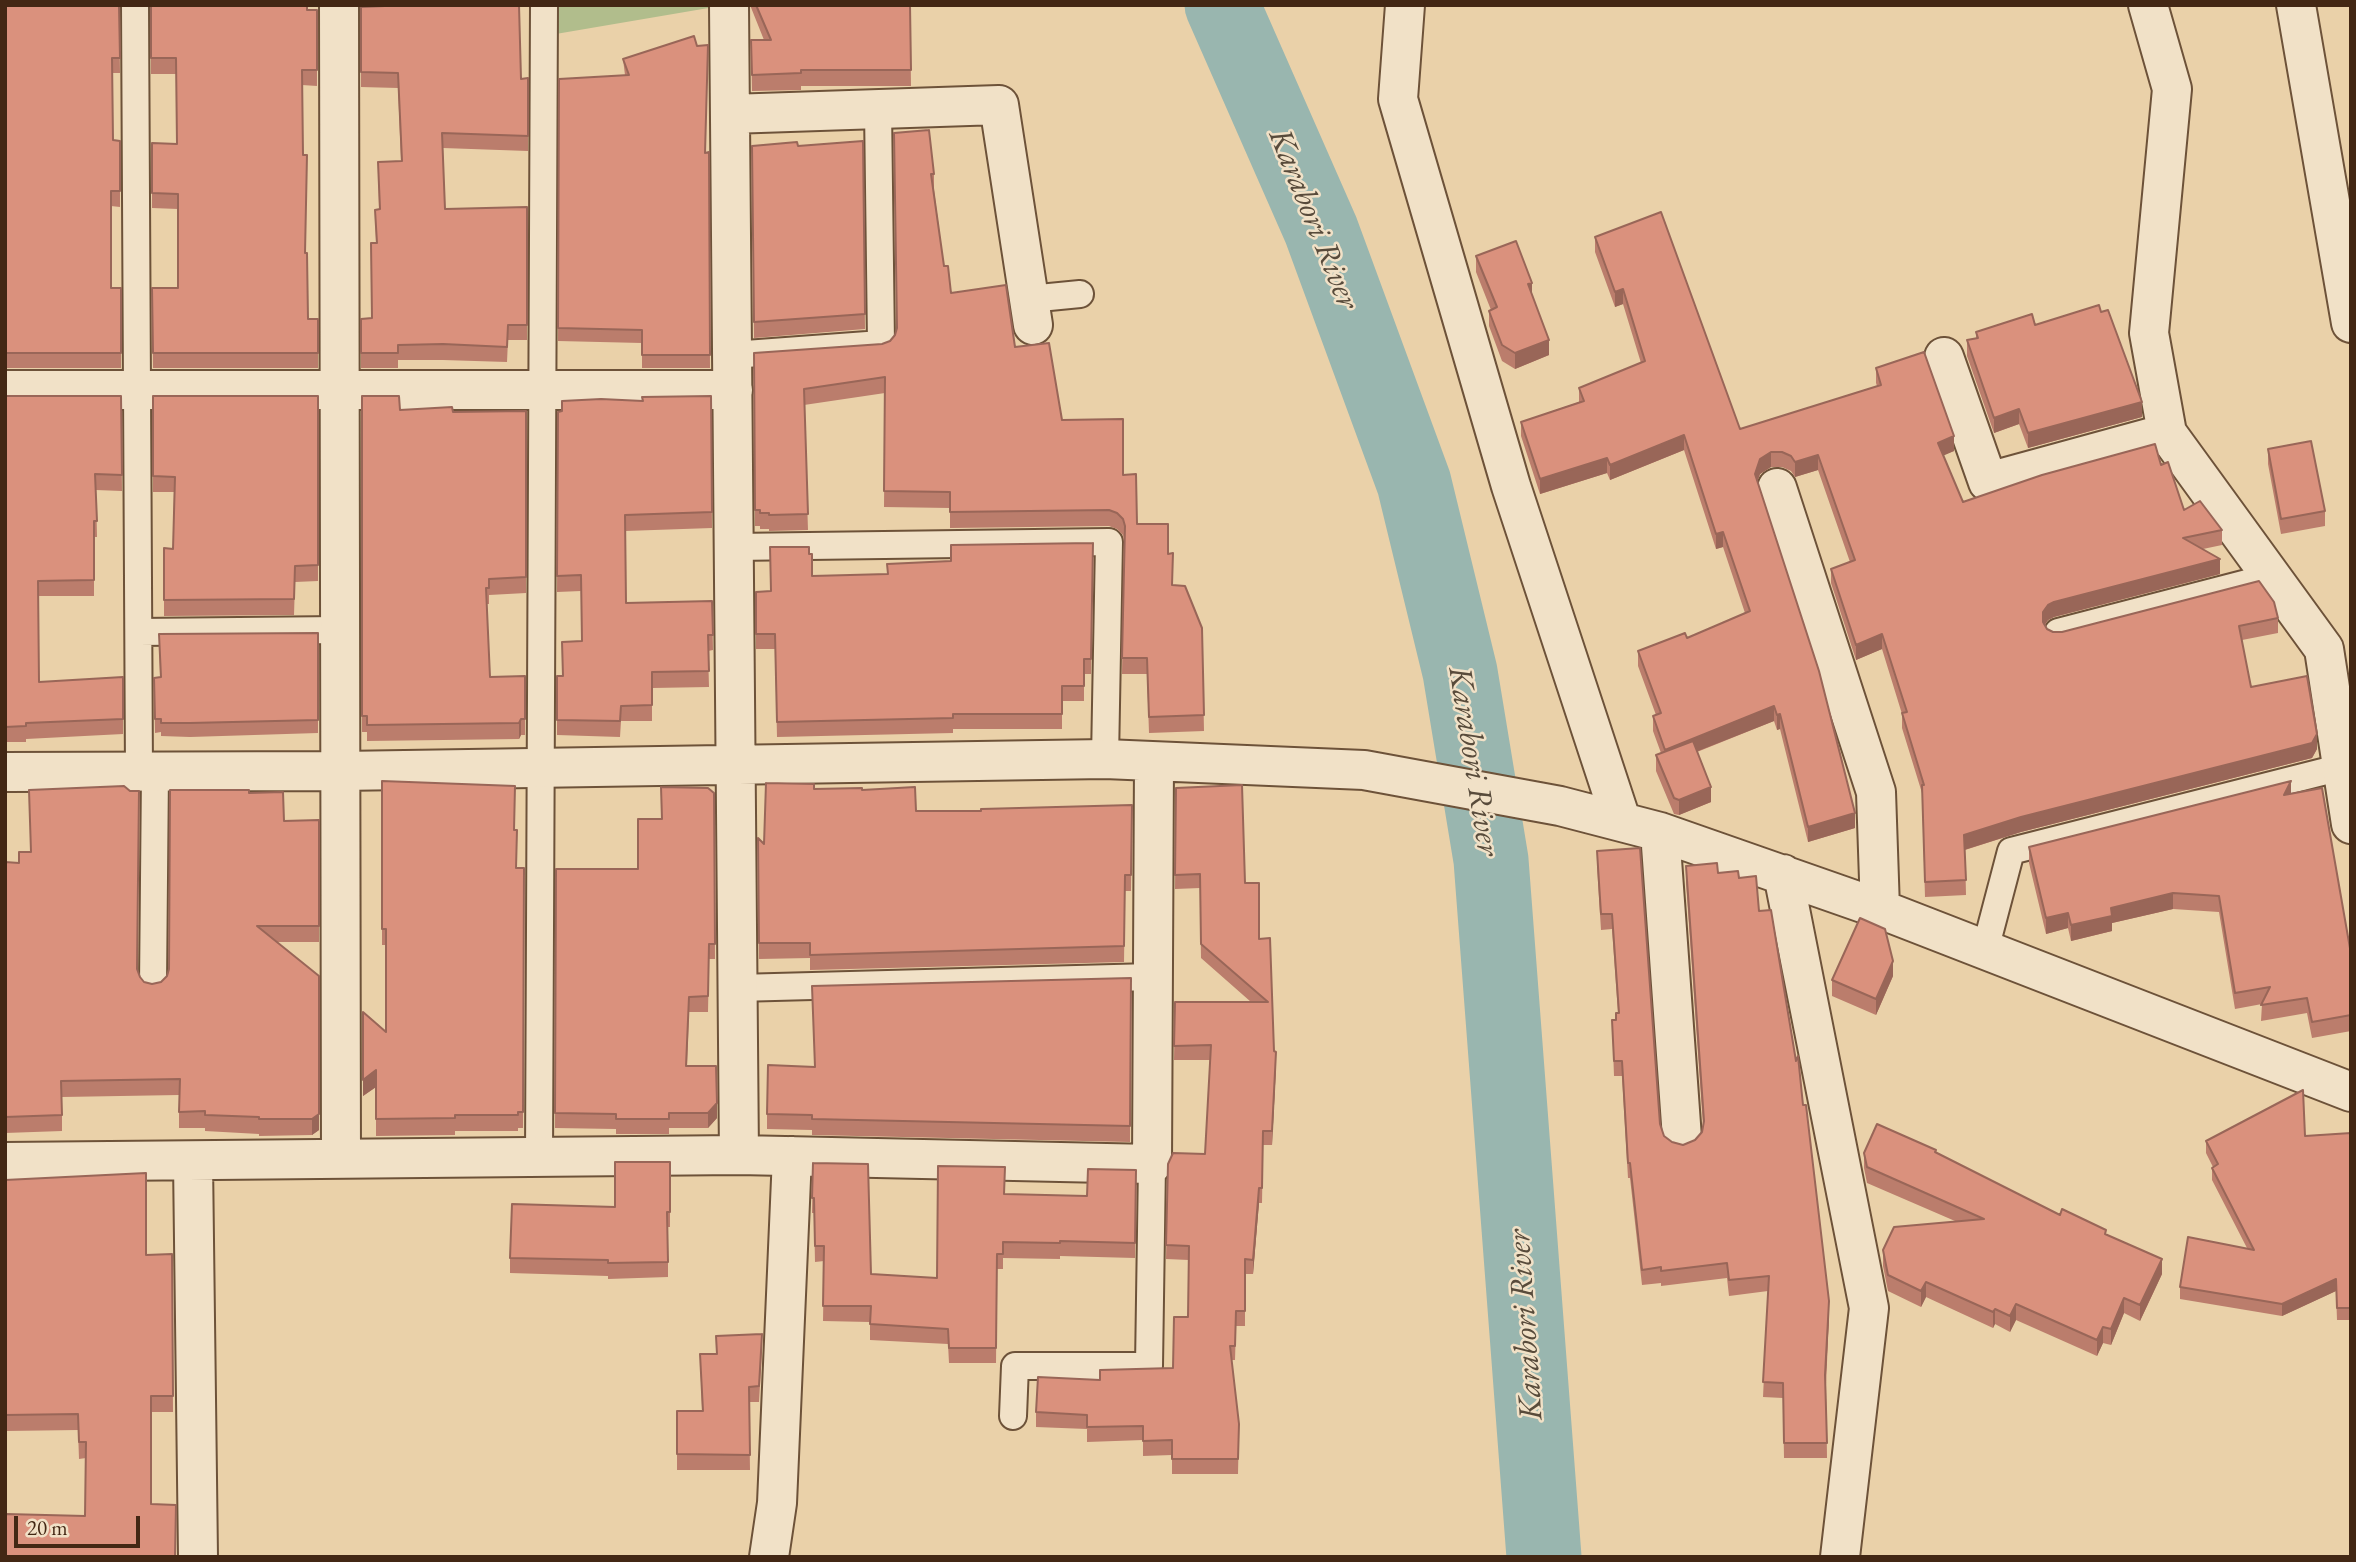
<!DOCTYPE html>
<style>
body{margin:0}
#map{position:relative;width:2356px;height:1562px;overflow:hidden;background:#ead1a9;font-family:"EB Garamond",serif}
canvas{display:block}
.frame{position:absolute;inset:0;border:7px solid #432714;pointer-events:none}
.scale{position:absolute;left:14px;top:1516px;width:126px;height:32px;box-sizing:border-box;border:4px solid #432714;border-top:0;padding-left:9px;font-size:21px;line-height:24px;white-space:nowrap;color:#432714;-webkit-text-stroke:5px #f1e1c7;paint-order:stroke}
</style>
<div id="map">
<canvas width="2356" height="1562"></canvas>
<div class="frame"></div>
<div class="scale">20 m</div>
</div>
<script>
const c = document.querySelector('canvas').getContext('2d');
c.lineJoin = 'round';
function fillPath(path, color) {
  c.fillStyle = color;
  c.fill(path, 'evenodd');
}
function shape(rows) {
  const path = new Path2D();
  for (const r of rows) {
    path.moveTo(r[0], r[1]);
    for (let i = 2; i < r.length; i += 2) path.lineTo(r[i], r[i + 1]);
  }
  return path;
}
function trace(path, color, width, dash) {
  c.strokeStyle = color;
  c.lineWidth = width;
  c.lineCap = dash ? 'butt' : 'round';
  c.setLineDash(dash || []);
  c.stroke(path);
}
function drawText(font, color, halo, rows, align = 'center') {
  c.font = font + ' "EB Garamond",serif';
  c.lineWidth = 5;
  c.setLineDash([]);
  c.textBaseline = 'middle';
  c.strokeStyle = halo;
  c.fillStyle = color;
  for (const [text, x, y, turn = 0] of rows) {
    c.save();
    c.translate(x, y);
    c.rotate((+turn || 0) * Math.PI / 180);
    c.textAlign = isNaN(turn) ? turn : align;
    if (halo) c.strokeText(text, 0, 0);
    c.fillText(text, 0, 0);
    c.restore();
  }
}
const green = shape([
 [544,5,726,5,544,36]
]);
const river = shape([
 [1222,5,1321,230,1414,483,1460,672,1491,860,1544,1557]
]);
const service = shape([
 [135,5,139,772],
 [1029,299,1080,294],
 [732,355,881,344,878,108],
 [734,547,1109,542,1105,759],
 [139,632,340,630],
 [2058,632,2270,577],
 [1985,950,2011,851,2342,767],
 [153,985,155,772],
 [737,988,1152,977],
 [539,1157,544,5],
 [1013,1416,1015,1366,1149,1366,1152,1164]
]);
const minor = shape([
 [339,5,341,1159],
 [729,5,739,1155],
 [1405,5,1398,99,1511,486,1621,820],
 [2148,5,2172,89,2149,333,2167,433,2324,649,2351,824],
 [730,114,999,105,1033,325],
 [1944,357,1988,482,2167,433],
 [5,390,733,390],
 [1777,488,1876,792,1880,909],
 [5,772,341,771,1105,759,1364,770,1560,806,1660,832,1880,909,2351,1092],
 [1660,832,1682,1138],
 [1783,874,1869,1308,1840,1557],
 [193,1161,198,1557],
 [5,1162,739,1155,1152,1164,1154,762],
 [769,1557,777,1503,792,1156]
]);
const tertiary = shape([
 [2296,5,2351,323]
]);
const wall = shape([
 [5,5,119,5,120,73,112,73,113,140,120,141,120,207,111,206,111,288,121,288,121,368,5,368],
 [151,5,317,10,317,86,302,85,305,253,308,319,318,319,318,368,153,368,152,288,178,288,178,209,152,208,152,143,177,144,176,74,151,74],
 [750,5,910,5,911,86,801,86,801,90,752,91,751,40,764,40],
 [361,7,521,79,528,78,528,151,443,148,445,209,527,207,527,340,508,340,507,362,443,360,398,360,398,368,361,368,361,319,372,318,376,243,375,210,379,209,378,162,401,161,398,88,361,87],
 [623,59,705,153,709,152,710,368,642,368,642,343,558,341,559,79,625,75],
 [894,133,934,174,934,190,944,266,951,293,1015,347,1062,420,1123,475,1137,524,1168,554,1173,585,1202,628,1204,731,1149,733,1147,674,1122,674,1124,541,1123,535,1117,529,1109,526,950,528,950,508,884,507,885,393,804,405,808,530,769,531,769,529,760,529,760,526,755,526,754,353,882,344,890,341,895,335,897,329],
 [863,141,865,329,754,338,752,146,798,146],
 [1595,237,1740,429,1877,386,1876,383,1876,368,1954,451,1943,455,1963,502,2161,465,2184,510,2222,530,2222,545,2203,549,2220,574,2054,617,2048,620,2045,625,2047,629,2053,632,2062,632,2278,618,2278,633,2242,640,2251,687,2317,749,2312,758,2021,832,1965,850,1966,895,1925,897,1922,793,1902,728,1902,714,1882,649,1856,660,1831,583,1831,569,1850,562,1818,470,1795,477,1791,471,1782,467,1771,467,1760,474,1757,482,1855,828,1808,842,1780,729,1777,730,1774,721,1697,752,1711,802,1679,815,1674,814,1656,771,1656,755,1661,753,1653,731,1653,716,1656,715,1638,666,1638,651,1687,638,1745,613,1723,547,1716,549,1684,450,1610,480,1607,473,1540,494,1521,436,1521,422,1579,402,1579,388,1641,363,1623,304,1615,307,1595,252],
 [1476,256,1532,295,1549,355,1515,369,1502,361,1489,326,1489,311,1491,310,1476,272],
 [2035,325,2142,417,2028,448,2019,424,1994,433,1967,356,1967,340,1976,338,1976,332],
 [5,396,121,396,122,491,96,490,97,537,94,537,94,596,38,596,39,682,123,677,123,734,26,739,26,742,5,742],
 [153,396,318,396,318,581,295,582,294,615,164,616,164,548,173,549,174,492,153,492],
 [362,396,400,410,453,412,526,411,526,593,489,595,489,604,487,604,490,677,525,676,525,735,521,735,519,739,367,741,367,732,362,732],
 [711,396,712,528,625,531,626,603,712,601,713,650,708,651,709,687,652,688,652,721,621,721,620,737,557,735,557,676,562,676,562,642,582,641,581,591,557,592,558,412,643,401],
 [2268,449,2325,511,2325,526,2281,534,2268,464],
 [1093,543,1091,674,1084,674,1084,701,1062,701,1062,729,953,729,953,733,777,737,775,649,756,649,756,592,771,591,809,554,812,576,887,574,951,561],
 [318,633,318,733,190,737,161,736,161,732,155,733,154,678,160,677,159,634],
 [382,781,515,802,514,830,517,868,524,868,523,1128,518,1128,518,1131,455,1131,455,1135,376,1136,376,1087,363,1096,363,1012,386,1032,386,945,382,945],
 [1176,788,1245,883,1259,939,1276,1066,1272,1145,1263,1145,1262,1203,1259,1203,1253,1274,1245,1274,1245,1326,1236,1326,1235,1360,1231,1360,1239,1424,1238,1474,1172,1474,1172,1455,1143,1456,1143,1440,1087,1442,1087,1429,1036,1427,1036,1412,1100,1380,1173,1368,1188,1317,1189,1260,1166,1259,1168,1164,1205,1154,1210,1060,1174,1060,1175,1002,1251,1002,1201,958,1200,888,1175,889],
 [814,789,862,790,916,811,981,811,1132,805,1131,891,1125,891,1124,962,810,970,810,958,759,959,758,838,764,844],
 [29,790,137,969,140,977,144,982,152,984,161,982,167,976,249,793,284,821,319,820,319,942,277,942,319,1130,312,1135,259,1136,259,1134,205,1131,205,1128,179,1128,179,1095,62,1097,62,1131,5,1133,5,862,19,863,31,852],
 [714,793,715,959,709,959,708,1012,689,1012,687,1066,717,1118,708,1128,669,1128,669,1134,616,1134,616,1129,555,1128,556,869,638,869],
 [2291,794,2351,954,2351,1031,2312,1038,2307,1013,2261,1021,2262,1004,2235,1009,2219,912,2173,909,2112,923,2112,931,2071,941,2068,928,2046,934,2029,863,2029,847],
 [1597,851,1660,1124,1664,1136,1672,1142,1683,1145,1695,1140,1702,1132,1703,1125,1686,882,1686,866,1739,878,1759,911,1829,1317,1826,1385,1827,1458,1784,1458,1783,1398,1763,1397,1768,1291,1729,1296,1727,1278,1661,1286,1661,1283,1642,1285,1630,1178,1628,1178,1622,1076,1614,1076,1612,1020,1616,1020,1618,1013,1612,929,1601,930,1597,866],
 [1893,976,1876,1015,1832,996,1832,980],
 [1131,978,1130,1142,812,1135,812,1130,767,1129,767,1114,815,1067,812,986],
 [2351,1133,2351,1320,2337,1320,2336,1291,2282,1316,2180,1299,2180,1287,2247,1248,2212,1180,2212,1168,2213,1167,2206,1153,2206,1141],
 [1864,1153,1936,1153,2060,1215,2106,1234,2162,1274,2140,1321,2124,1313,2111,1345,2103,1343,2097,1356,2016,1320,2010,1332,1995,1324,1993,1328,1926,1297,1921,1307,1888,1291,1883,1266,1883,1250,1955,1221,1867,1183,1864,1168],
 [670,1162,670,1227,668,1227,668,1277,608,1279,608,1276,510,1273,510,1258,615,1207],
 [813,1163,871,1274,937,1278,1004,1194,1087,1196,1136,1170,1135,1258,1060,1256,1060,1259,1003,1258,1003,1269,997,1269,996,1363,949,1363,948,1344,870,1340,870,1322,823,1321,824,1261,815,1262,814,1213,812,1213],
 [5,1180,146,1255,172,1254,173,1412,151,1412,85,1516,86,1458,79,1459,78,1430,5,1431],
 [716,1336,762,1350,759,1402,749,1402,750,1470,677,1470,677,1411,702,1411,700,1354,716,1354]
]);
const shadedWall = shape([
 [1532,283,1532,298,1528,284],
 [1623,289,1623,304,1615,307,1615,292],
 [1549,340,1549,355,1515,369,1515,353],
 [2142,402,2142,417,2028,448,2028,433],
 [2019,409,2019,424,1994,433,1994,418],
 [1684,435,1684,450,1610,480,1610,465],
 [1954,436,1954,451,1938,458,1938,443],
 [1771,452,1771,467,1760,474,1755,489,1755,474,1760,459],
 [1818,455,1818,470,1795,477,1795,462],
 [1607,458,1607,473,1540,494,1540,479],
 [1723,532,1723,547,1716,549,1716,534],
 [2220,559,2220,574,2054,617,2048,620,2043,627,2043,612,2048,605,2054,602],
 [1882,634,1882,649,1856,660,1856,645],
 [1774,706,1774,721,1665,764,1665,750],
 [1780,714,1780,729,1777,730,1777,715],
 [521,719,521,735,519,739,519,723],
 [2317,734,2317,749,2312,758,2021,832,1964,850,1964,835,2021,817],
 [2291,781,2291,796,2284,795],
 [1711,787,1711,802,1679,815,1679,800],
 [1855,813,1855,828,1808,842,1808,827],
 [2173,893,2173,909,2112,923,2112,931,2071,941,2071,925,2111,908],
 [2068,913,2068,928,2046,934,2046,918],
 [1893,961,1893,976,1876,1015,1876,999],
 [1276,1052,1276,1066,1272,1145,1272,1131],
 [376,1070,376,1087,363,1096,363,1080],
 [717,1103,717,1118,708,1128,708,1113],
 [319,1114,319,1130,312,1135,312,1119],
 [1259,1188,1259,1203,1253,1274,1253,1260],
 [2162,1259,2162,1274,2140,1321,2140,1305],
 [2336,1279,2336,1291,2282,1316,2282,1304],
 [1926,1282,1926,1297,1921,1307,1921,1291],
 [2124,1298,2124,1313,2111,1345,2111,1329],
 [1829,1301,1829,1317,1825,1390,1825,1375],
 [2016,1304,2016,1320,2010,1332,2010,1316],
 [1995,1309,1995,1324,1993,1328,1993,1312],
 [2103,1327,2103,1343,2097,1356,2097,1340]
]);
const building = shape([
 [5,5,119,5,120,58,112,58,113,140,120,141,120,191,111,191,111,288,121,288,121,353,5,353,5,5],
 [151,5,307,5,307,10,317,10,317,70,302,70,303,155,307,155,305,253,307,253,308,319,318,319,318,353,153,353,152,288,178,288,178,194,152,193,152,143,177,144,176,58,151,58,151,5],
 [409,5,519,5,521,79,528,78,528,136,442,133,445,209,527,207,527,325,508,325,507,347,443,344,398,345,398,353,361,353,361,319,372,318,371,243,377,243,375,210,380,209,378,162,402,161,398,73,361,72,361,7,409,5],
 [756,5,910,5,911,70,801,70,801,73,752,75,751,40,771,40,756,5],
 [694,36,697,46,708,45,705,153,709,152,710,355,642,355,642,330,558,328,559,79,629,75,623,59,694,36],
 [929,130,934,174,931,174,944,266,948,266,951,293,1006,285,1015,347,1049,343,1062,420,1123,419,1123,475,1136,474,1137,524,1168,524,1168,554,1173,553,1172,585,1185,586,1202,628,1204,715,1149,717,1147,658,1122,658,1125,526,1123,519,1117,513,1109,510,950,512,950,492,884,491,885,377,804,389,808,514,769,515,769,513,760,513,760,510,755,510,754,353,882,344,890,341,895,335,897,328,894,133,929,130],
 [863,141,865,314,754,322,752,146,797,142,798,146,863,141],
 [1661,212,1740,429,1881,385,1876,368,1924,352,1954,436,1938,443,1963,502,2042,475,2155,444,2161,465,2168,462,2184,510,2200,501,2222,530,2183,538,2220,559,2054,602,2048,605,2043,612,2043,622,2047,629,2053,632,2062,632,2259,581,2274,602,2278,618,2239,626,2251,687,2307,676,2317,734,2312,743,2021,817,1964,835,1966,880,1925,882,1922,785,1924,785,1902,713,1907,712,1882,634,1856,645,1831,569,1855,560,1818,455,1795,462,1791,456,1782,452,1771,452,1760,459,1755,474,1819,671,1855,813,1808,827,1780,714,1777,715,1774,706,1665,750,1653,716,1661,713,1638,651,1685,633,1687,638,1750,611,1723,532,1716,534,1684,435,1610,465,1607,458,1540,479,1521,422,1584,401,1579,388,1645,361,1623,289,1615,292,1595,237,1661,212],
 [1516,241,1532,283,1528,284,1549,340,1515,353,1502,345,1489,311,1497,307,1476,256,1516,241],
 [2099,305,2101,312,2108,310,2142,402,2028,433,2019,409,1994,418,1967,340,1978,338,1976,332,2032,314,2035,325,2099,305],
 [5,396,121,396,122,475,95,474,97,521,94,521,94,580,38,581,39,682,123,677,123,719,26,723,26,726,5,727,5,396],
 [153,396,318,396,318,565,295,566,294,599,164,600,164,548,173,549,175,477,153,476,153,396],
 [362,396,399,396,400,410,452,407,453,412,526,411,526,577,489,579,489,588,486,588,490,677,525,676,525,719,521,719,519,723,367,725,367,716,362,716,362,396],
 [711,396,712,512,625,515,626,603,712,601,713,635,708,635,709,671,652,672,652,705,621,706,620,721,557,720,557,676,563,676,562,642,582,641,581,575,557,576,558,412,562,411,562,401,601,399,643,401,642,397,711,396],
 [2311,441,2325,511,2281,519,2268,449,2311,441],
 [1093,543,1091,659,1084,659,1084,686,1062,686,1062,714,953,714,953,718,777,722,775,634,756,634,756,592,771,591,770,547,809,547,809,554,812,554,812,576,888,574,887,564,951,561,951,545,1093,543],
 [318,633,318,720,190,723,161,723,161,719,155,719,154,678,161,677,159,634,318,633],
 [1693,741,1711,787,1679,800,1674,798,1656,755,1693,741],
 [382,781,515,786,514,830,517,830,516,868,524,868,523,1112,518,1112,518,1115,455,1115,455,1118,376,1119,376,1070,363,1080,363,1012,386,1032,386,929,382,929,382,781],
 [2291,781,2284,795,2322,788,2351,954,2351,1015,2312,1022,2307,998,2261,1005,2270,987,2235,993,2219,896,2173,893,2111,908,2112,916,2071,925,2068,913,2046,918,2029,847,2291,781],
 [766,783,814,784,814,789,862,788,862,790,915,787,916,811,981,811,981,809,1132,805,1131,875,1125,875,1124,946,810,955,810,943,759,943,758,838,764,844,766,783],
 [1242,785,1245,883,1259,883,1259,939,1270,938,1274,1051,1276,1052,1272,1131,1263,1131,1262,1188,1259,1188,1253,1260,1245,1259,1245,1311,1236,1311,1235,1346,1230,1346,1239,1424,1238,1459,1172,1459,1172,1440,1143,1441,1143,1426,1087,1427,1087,1415,1036,1412,1038,1377,1100,1380,1100,1370,1173,1368,1174,1317,1188,1317,1189,1246,1166,1245,1168,1164,1173,1153,1205,1154,1211,1045,1174,1046,1175,1002,1268,1002,1201,944,1200,874,1175,875,1176,788,1242,785],
 [124,786,130,791,139,791,137,969,140,977,144,982,152,984,161,982,167,976,169,969,170,790,249,790,249,793,283,792,284,821,319,820,319,926,257,926,319,976,319,1114,312,1119,259,1119,259,1117,205,1115,205,1111,179,1112,180,1079,61,1081,62,1115,5,1117,5,862,19,863,19,852,31,852,29,790,124,786],
 [661,787,708,788,714,793,715,944,709,944,708,996,689,997,686,1066,716,1066,717,1103,708,1113,669,1113,669,1119,616,1119,616,1114,555,1113,556,869,638,869,638,819,662,819,661,787],
 [1640,848,1660,1124,1664,1136,1672,1142,1683,1145,1695,1140,1702,1132,1704,1121,1686,866,1717,863,1718,873,1738,871,1739,878,1756,876,1759,911,1771,910,1796,1061,1798,1056,1803,1105,1806,1105,1829,1301,1825,1375,1827,1443,1784,1443,1783,1383,1763,1382,1769,1276,1729,1280,1727,1263,1661,1271,1661,1267,1642,1270,1630,1163,1628,1163,1622,1061,1614,1061,1612,1020,1616,1020,1616,1013,1619,1013,1612,914,1601,914,1597,851,1640,848],
 [1860,918,1885,929,1893,961,1876,999,1832,980,1860,918],
 [1131,978,1130,1126,812,1119,812,1115,767,1114,768,1065,815,1067,812,986,1131,978],
 [2303,1090,2305,1136,2351,1133,2351,1308,2337,1308,2336,1279,2282,1304,2180,1287,2188,1237,2254,1250,2212,1168,2218,1164,2206,1141,2303,1090],
 [1877,1124,1936,1150,1935,1152,2060,1215,2062,1209,2106,1230,2105,1234,2162,1259,2140,1305,2124,1298,2111,1329,2103,1327,2097,1340,2016,1304,2010,1316,1995,1309,1993,1312,1926,1282,1921,1291,1888,1275,1883,1250,1894,1227,1984,1219,1867,1167,1864,1153,1877,1124],
 [615,1162,670,1162,670,1212,667,1212,668,1262,608,1263,608,1260,510,1258,512,1204,615,1207,615,1162],
 [813,1163,868,1164,871,1274,937,1278,938,1166,1005,1167,1004,1194,1087,1196,1088,1169,1136,1170,1135,1243,1060,1241,1060,1243,1003,1242,1003,1254,997,1254,996,1348,949,1348,948,1329,870,1324,871,1306,823,1306,824,1246,815,1246,814,1198,812,1198,813,1163],
 [146,1173,146,1255,172,1254,173,1396,151,1396,151,1504,176,1505,175,1557,5,1557,6,1514,85,1516,86,1442,79,1442,78,1414,5,1415,5,1180,146,1173],
 [762,1334,759,1386,749,1387,750,1455,677,1454,677,1411,703,1411,700,1354,717,1354,716,1336,762,1334]
]);
const waterNames = [
 ["Karabori River",1313,219,68],
 ["Karabori River",1473,761,81],
 ["Karabori River",1526,1325,-94]
];
fillPath(green, '#b1bd8c');
trace(river, '#99b6af', 75);
trace(service, '#6d5239', 30);
trace(minor, '#6d5239', 42);
trace(tertiary, '#6d5239', 42);
trace(service, '#f1e1c7', 26);
trace(minor, '#f1e1c7', 38);
trace(tertiary, '#f1e1c7', 38);
fillPath(wall, '#bb7d6c');
fillPath(shadedWall, '#996658');
fillPath(building, '#da917d');
trace(building, '#996658', 2);
drawText('italic 33px', '#584b3b', '#f1e1c7', waterNames);
</script>
